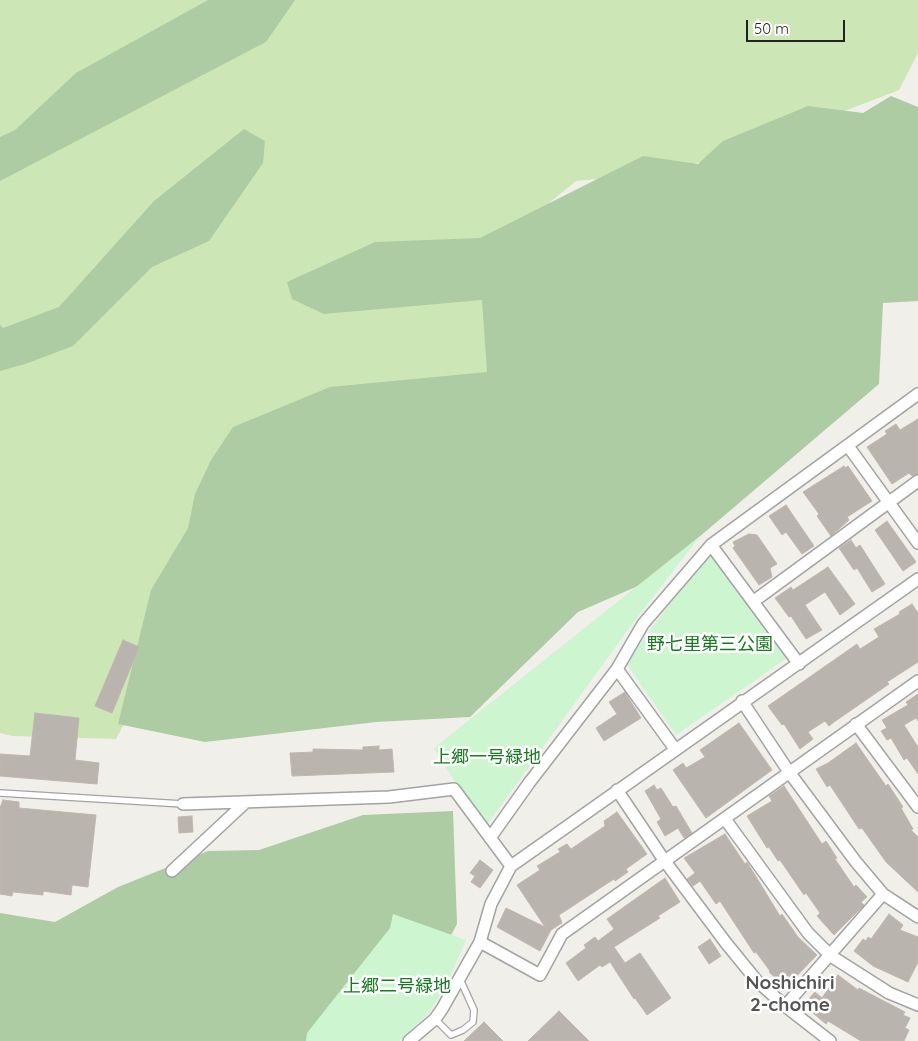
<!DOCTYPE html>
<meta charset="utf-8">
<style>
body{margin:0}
#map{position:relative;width:918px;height:1041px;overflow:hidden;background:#f1efea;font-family:Quicksand,sans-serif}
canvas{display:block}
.scale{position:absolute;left:746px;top:20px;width:99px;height:22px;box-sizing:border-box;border:2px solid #222;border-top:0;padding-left:6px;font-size:15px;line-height:18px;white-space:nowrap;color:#222;-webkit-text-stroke:4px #fff;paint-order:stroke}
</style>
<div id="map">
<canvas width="918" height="1041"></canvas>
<div class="scale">50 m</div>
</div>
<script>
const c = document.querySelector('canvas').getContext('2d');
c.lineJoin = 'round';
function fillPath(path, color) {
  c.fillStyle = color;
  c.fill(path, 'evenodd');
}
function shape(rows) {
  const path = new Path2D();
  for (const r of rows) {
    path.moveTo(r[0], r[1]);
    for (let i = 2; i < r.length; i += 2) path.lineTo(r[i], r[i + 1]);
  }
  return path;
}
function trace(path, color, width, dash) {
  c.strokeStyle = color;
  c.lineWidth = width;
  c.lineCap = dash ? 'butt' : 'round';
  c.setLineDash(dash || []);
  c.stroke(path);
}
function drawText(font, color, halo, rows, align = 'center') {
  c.font = font + ' Quicksand,"Noto Sans JP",sans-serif';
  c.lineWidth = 5;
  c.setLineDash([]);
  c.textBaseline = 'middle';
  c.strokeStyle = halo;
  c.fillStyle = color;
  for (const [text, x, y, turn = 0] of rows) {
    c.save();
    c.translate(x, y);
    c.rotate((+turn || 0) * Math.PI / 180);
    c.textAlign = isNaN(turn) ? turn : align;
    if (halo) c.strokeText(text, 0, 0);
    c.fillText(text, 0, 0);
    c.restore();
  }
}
const grass = shape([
 [0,0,918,0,918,53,899,90,728,156,649,174,576,181,474,264,503,324,496,367,167,643,116,739,12,736,0,733]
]);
const forest = shape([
 [208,0,295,0,266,42,0,181,0,137,15,130,76,73],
 [891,96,918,107,918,301,883,303,879,384,645,583,578,612,470,717,376,722,205,742,118,724,151,590,188,528,195,494,211,460,233,427,330,387,487,372,482,300,324,314,292,299,287,282,375,242,480,238,643,156,698,164,723,141,808,106,863,113],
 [244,129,265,141,263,163,209,241,152,267,73,346,28,363,0,371,0,325,3,328,59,307,154,201],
 [453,811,457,924,417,1000,349,1041,0,1041,0,913,55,922,118,887,208,851,259,850,363,815]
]);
const park = shape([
 [700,536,629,628,484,829,434,748],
 [711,548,787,658,676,735,626,663],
 [393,914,466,940,446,985,429,1013,399,1041,306,1041,307,1033,390,928]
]);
const building = shape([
 [918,419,918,474,912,476,909,473,892,484,867,447,887,434,885,431,896,424,900,430,918,419],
 [844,466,845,468,848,466,872,501,847,517,849,520,831,536,817,516,819,514,803,492,844,466],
 [786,505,814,546,802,554,786,532,782,535,769,516,786,505],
 [887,521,916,562,903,571,875,530,887,521],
 [749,534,757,535,777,564,770,568,772,577,759,585,733,548,735,546,733,542,749,534],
 [851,540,856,548,860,545,885,584,872,592,857,568,854,570,839,548,851,540],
 [828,567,855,604,840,615,825,592,805,605,822,630,806,639,791,616,789,617,775,598,791,587,793,590,828,567],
 [912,604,918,613,918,662,887,682,889,684,834,722,829,726,825,721,808,732,813,739,800,749,784,724,782,725,768,706,857,644,860,649,879,637,874,629,900,614,899,612,912,604],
 [123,640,139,647,112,713,95,706,123,640],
 [625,692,641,718,604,741,596,728,617,714,609,702,625,692],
 [918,694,918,721,916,718,904,725,918,747,918,774,907,758,904,760,891,738,887,740,881,731,887,728,882,720,908,705,906,702,918,694],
 [35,713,79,718,75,760,99,763,97,784,0,776,0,754,30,756,35,713],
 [739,723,772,770,706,818,673,770,683,763,686,768,705,757,700,750,739,723],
 [856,743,886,786,888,784,903,807,901,808,913,829,911,830,918,837,918,892,886,862,862,828,859,829,830,785,827,787,816,769,828,763,856,743],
 [379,746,379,750,392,749,394,772,292,776,290,753,313,752,313,749,363,750,363,747,379,746],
 [654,785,657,790,661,788,673,807,676,806,692,833,684,838,678,828,665,836,657,822,661,819,645,791,654,785],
 [784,786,822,844,826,841,837,858,835,859,854,887,856,885,867,897,861,902,864,905,834,935,817,916,820,913,806,893,804,895,780,860,778,861,769,847,767,848,747,816,772,801,769,796,784,786],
 [3,800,19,802,19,808,96,815,88,887,72,885,71,895,43,891,43,895,13,892,12,896,0,894,0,808,3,800],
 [617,812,647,854,626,869,628,872,615,881,614,879,559,915,562,923,551,930,540,951,497,927,506,908,545,927,517,885,540,870,537,866,560,852,558,849,567,844,571,849,605,826,604,821,617,812],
 [192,816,193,832,179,833,178,817,192,816],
 [725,834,745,864,747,862,780,916,782,914,798,937,817,955,786,987,769,972,770,971,756,952,754,953,720,901,716,904,700,881,693,886,687,879,695,873,684,858,725,834],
 [480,860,493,870,480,888,471,882,475,876,470,873,480,860],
 [665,878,680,902,658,916,660,918,614,947,625,963,640,953,671,998,647,1015,635,998,634,999,610,962,602,967,600,965,578,981,566,963,586,948,584,945,595,937,598,941,614,929,607,919,665,878],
 [889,914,903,925,900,930,918,937,918,962,908,982,873,966,854,951,863,939,866,941,868,937,871,939,889,914],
 [710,939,721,956,709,964,698,947,710,939],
 [838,975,858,990,859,988,905,1012,903,1015,910,1018,905,1028,909,1030,904,1041,861,1041,828,1021,826,1024,813,1013,817,1008,808,1000,815,992,822,998,838,975],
 [559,1011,589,1041,528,1041,559,1011],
 [484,1022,503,1041,464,1041,484,1022]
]);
const service = shape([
 [0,793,183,804],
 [435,1019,451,1035,463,1030,473,1022,474,1010,459,977]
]);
const minor = shape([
 [848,446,918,543],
 [711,545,799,664],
 [754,601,918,481],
 [617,669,675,749],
 [742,701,789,772,856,862,883,894,918,917],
 [856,724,918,807],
 [617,790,664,860,726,943,757,981,785,1006,830,1041],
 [183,804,389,797,454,789,511,866],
 [725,819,808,933,831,956,889,993,918,1005],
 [490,838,529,783,617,669,643,624,711,545,918,394],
 [172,871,246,802],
 [480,942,540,975,562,934,918,681],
 [785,1006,883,894],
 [409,1041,435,1019,442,1009,480,942,491,904,511,866,918,579]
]);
const parkNames = [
 ["野七里第三公園",710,645],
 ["上郷一号緑地",487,758],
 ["上郷二号緑地",397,987]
];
const neighbourhoodNames = [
 ["Noshichiri",790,983],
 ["2-chome",790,1005]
];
fillPath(grass, '#cde6b5');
fillPath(forest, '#aecca3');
fillPath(park, '#ccf5d0');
fillPath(building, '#bab4af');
trace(building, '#c2b6ad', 1);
trace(service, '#a3a3a3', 8);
trace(minor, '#a3a3a3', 14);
trace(service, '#fff', 5.5);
trace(minor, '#fff', 11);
drawText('18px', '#177920', '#fff', parkNames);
drawText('bold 19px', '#555', '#fff', neighbourhoodNames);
</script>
